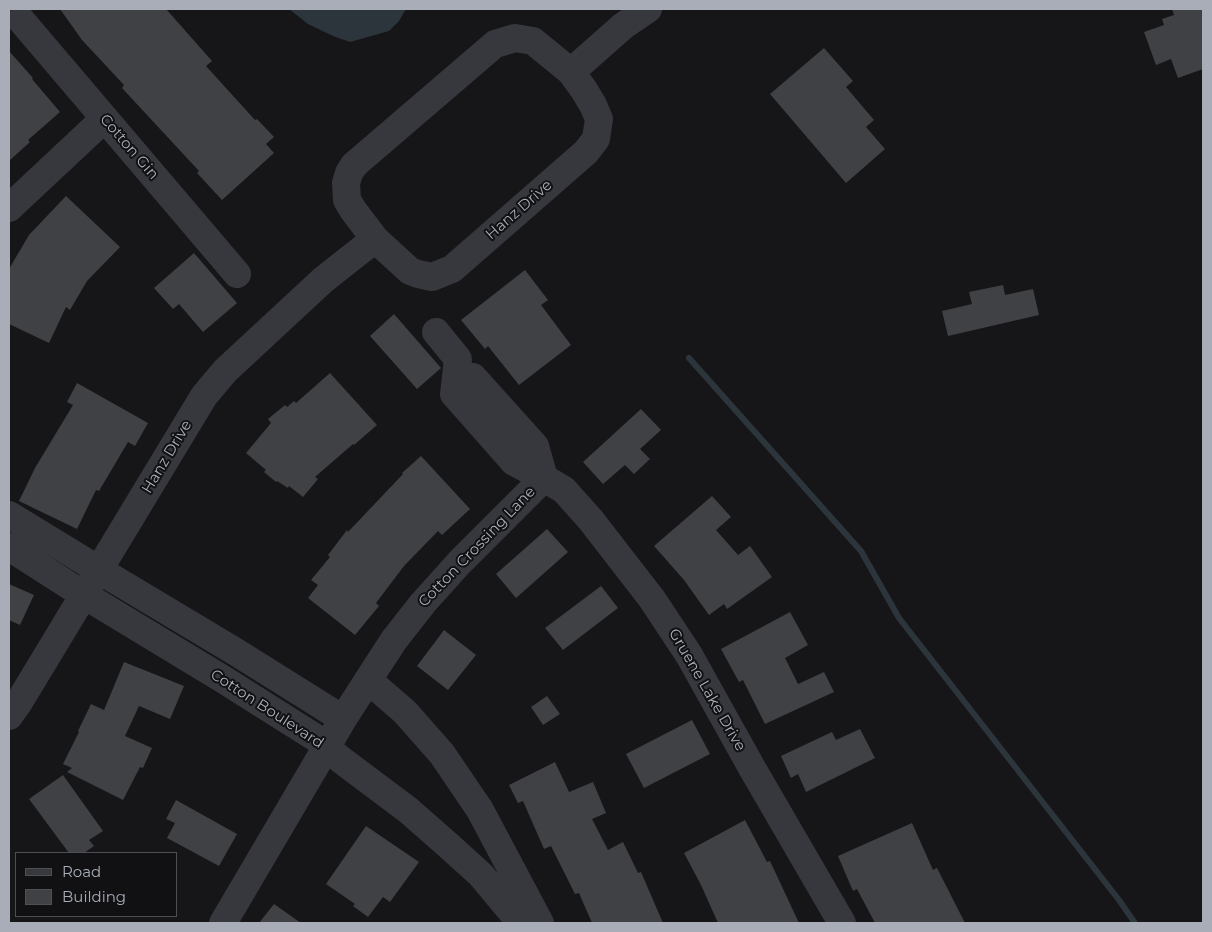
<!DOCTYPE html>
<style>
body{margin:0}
#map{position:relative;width:1212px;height:932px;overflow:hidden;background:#161618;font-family:Montserrat,sans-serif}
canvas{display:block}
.frame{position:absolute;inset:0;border:10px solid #a8adb8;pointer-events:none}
.legend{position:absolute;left:15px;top:852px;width:162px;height:65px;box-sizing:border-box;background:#111113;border:1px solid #4d4f55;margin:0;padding:6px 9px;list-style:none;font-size:15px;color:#a8adb8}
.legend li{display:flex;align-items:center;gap:10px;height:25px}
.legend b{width:25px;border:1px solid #4d4f55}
</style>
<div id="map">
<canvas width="1212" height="932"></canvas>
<div class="frame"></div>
<ul class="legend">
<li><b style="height:6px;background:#37383d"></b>Road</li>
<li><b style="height:14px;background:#404145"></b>Building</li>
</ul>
</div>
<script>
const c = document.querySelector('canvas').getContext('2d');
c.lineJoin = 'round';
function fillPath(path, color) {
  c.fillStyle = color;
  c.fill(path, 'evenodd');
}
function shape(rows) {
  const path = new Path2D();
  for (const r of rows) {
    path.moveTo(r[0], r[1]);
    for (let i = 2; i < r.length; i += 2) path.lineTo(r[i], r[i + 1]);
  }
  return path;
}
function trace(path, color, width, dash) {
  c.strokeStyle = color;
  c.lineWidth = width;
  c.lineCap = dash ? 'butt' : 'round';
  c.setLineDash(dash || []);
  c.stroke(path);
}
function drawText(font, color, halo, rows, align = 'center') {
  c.font = font + ' Montserrat,sans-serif';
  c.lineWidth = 4;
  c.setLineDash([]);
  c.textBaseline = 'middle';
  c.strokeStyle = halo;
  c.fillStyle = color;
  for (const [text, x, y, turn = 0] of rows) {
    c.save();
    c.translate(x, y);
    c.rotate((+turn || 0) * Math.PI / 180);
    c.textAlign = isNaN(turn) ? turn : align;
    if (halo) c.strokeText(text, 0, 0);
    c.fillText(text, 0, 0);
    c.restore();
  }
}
const water = shape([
 [289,9,406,9,399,21,389,31,350,42,333,36,308,24]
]);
const stream = shape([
 [689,358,861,551,899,618,1119,900,1135,923]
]);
const building = shape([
 [60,9,166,9,212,61,206,66,255,120,257,119,274,137,266,144,274,153,222,200,197,173,199,171,122,88,124,85,82,40],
 [1172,9,1203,9,1203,69,1178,78,1171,59,1156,65,1144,32,1164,25,1162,19,1174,15],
 [824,48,853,81,846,87,874,120,866,127,885,149,846,183,770,94],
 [9,51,33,78,32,79,60,112,28,140,30,142,9,161],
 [66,196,120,247,87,281,70,310,66,307,49,343,9,324,9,269,29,235],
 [194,253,237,303,203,332,179,304,173,309,154,288],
 [525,270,548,300,541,305,571,345,519,385,488,346,485,349,461,320],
 [1003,285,1005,295,1033,289,1039,315,948,336,942,311,972,304,969,292],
 [394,314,441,368,417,389,370,336],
 [330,373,377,425,354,445,353,444,315,477,318,479,303,497,289,486,288,488,277,481,276,482,264,472,266,470,246,453,271,423,268,419,285,405,287,407,294,401,296,403],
 [77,383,148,423,135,446,128,442,99,491,96,490,77,529,19,501,35,468,73,405,67,402],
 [641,409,661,430,640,449,650,459,634,474,625,465,603,484,583,462],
 [421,456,470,509,442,535,438,531,404,566,376,603,379,606,355,635,308,598,318,585,311,580,330,557,328,555,347,530,348,532,403,474,402,473],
 [712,496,731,517,716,530,738,555,750,546,772,577,727,609,724,604,709,615,684,580,654,546],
 [547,529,568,552,516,598,496,574],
 [9,584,34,595,20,625,9,620],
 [601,586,618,608,563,650,545,628],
 [790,612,808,645,785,658,798,684,824,672,834,692,765,724,743,680,739,682,721,649],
 [444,630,476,655,448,690,417,666],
 [124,662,184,686,170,719,139,706,125,736,152,748,143,768,140,767,123,800,67,772,72,768,63,764,79,732,78,731,91,704,104,710],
 [547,696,560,714,543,725,531,707],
 [692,720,710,754,644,788,626,754],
 [860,729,875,758,806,792,798,774,791,778,781,756,832,732,836,740],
 [555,762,569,792,593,782,606,813,592,819,608,850,623,842,638,873,641,872,663,923,592,923,579,893,575,894,551,846,544,849,523,801,518,803,509,785],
 [63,775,103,831,89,840,94,846,84,853,69,853,29,799],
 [176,800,237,834,219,866,167,838,175,823,166,819],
 [745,820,767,862,770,861,799,923,718,923,701,885,684,853],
 [912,823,933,870,937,868,965,923,875,923,857,889,853,891,838,856],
 [366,826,419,862,390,902,383,897,368,917,353,906,355,904,326,884],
 [274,904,301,923,259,923]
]);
const minor = shape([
 [21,20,237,274],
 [515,38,533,41,571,72,584,90,593,105,599,119,596,139,586,152,452,269,432,277,418,274,410,271,375,239,353,210,347,200,346,183,349,173,354,165,495,44,515,38],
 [571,72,623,26,648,9],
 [9,208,104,119],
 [436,332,458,359,454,394,514,462,544,478,564,490,590,519,652,599,689,655,752,768,842,923],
 [456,377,473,377,535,446,544,478],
 [9,515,99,570,236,652,343,719],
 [9,547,84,595,221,678,316,738,340,759,408,810,449,846,481,875,521,923],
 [368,680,405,712,442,754,480,810,540,923],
 [9,716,19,702,204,396,225,371,323,280,375,239],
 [223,923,343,719,368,680,394,640,423,603,459,563,544,478]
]);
const streetNames = [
 ["Cotton Gin",129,147,49],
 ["Hanz Drive",519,210,-41],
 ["Hanz Drive",167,457,-59],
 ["Cotton Crossing Lane",477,547,-46],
 ["Gruene Lake Drive",707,690,60],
 ["Cotton Boulevard",267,709,33]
];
fillPath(water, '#2c353c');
trace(stream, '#2c353c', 6);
fillPath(building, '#404145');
trace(minor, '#37383d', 28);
drawText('15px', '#a8adb8', '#111113', streetNames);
</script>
